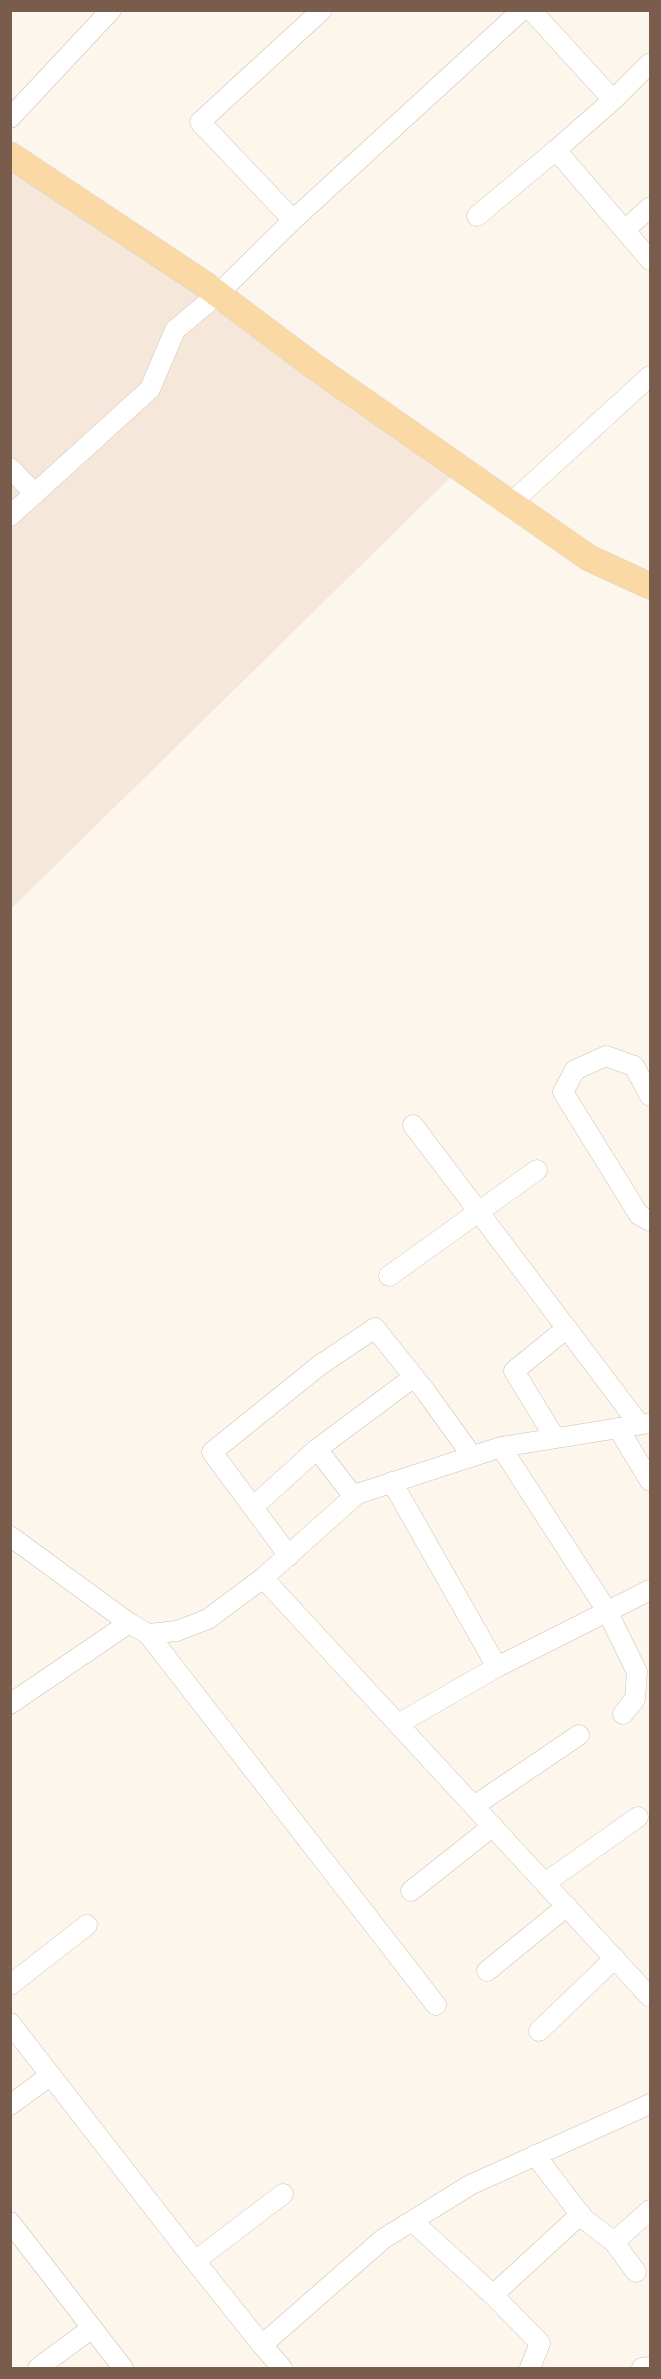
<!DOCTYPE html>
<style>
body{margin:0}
#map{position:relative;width:661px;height:2379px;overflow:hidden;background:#fdf6ec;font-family:Arial,sans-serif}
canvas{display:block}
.frame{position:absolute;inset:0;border:12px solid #7a5c4d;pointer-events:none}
</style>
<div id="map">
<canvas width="661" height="2379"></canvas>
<div class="frame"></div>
</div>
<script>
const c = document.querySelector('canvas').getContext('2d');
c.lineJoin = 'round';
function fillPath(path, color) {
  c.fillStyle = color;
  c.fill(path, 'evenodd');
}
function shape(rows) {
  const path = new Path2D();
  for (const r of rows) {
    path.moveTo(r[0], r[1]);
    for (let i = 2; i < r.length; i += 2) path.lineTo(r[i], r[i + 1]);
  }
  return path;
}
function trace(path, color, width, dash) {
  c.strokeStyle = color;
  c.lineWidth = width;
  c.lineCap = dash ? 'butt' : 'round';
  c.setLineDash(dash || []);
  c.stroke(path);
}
const residential = shape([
 [11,160,460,468,11,909]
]);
const minor = shape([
 [531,10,613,100,556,150,650,260],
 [613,100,650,63],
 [10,118,111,10],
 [477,216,556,150],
 [293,220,200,122,322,10],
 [625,230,650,207],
 [10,468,35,494],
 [512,502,650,376],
 [10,516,150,389,175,330,218,294,293,220,522,10],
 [650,1096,634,1066,606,1056,575,1070,563,1092,639,1215,650,1221],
 [413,1125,639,1424],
 [389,1276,537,1170],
 [618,1428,650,1481],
 [555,1438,514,1371,567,1328],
 [501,1447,607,1611,637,1672,635,1699,623,1714],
 [317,1449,354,1497],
 [392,1482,497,1667,650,1590],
 [253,1507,317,1449,414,1377],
 [10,1536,129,1623],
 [289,1556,212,1452,320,1365,375,1328,426,1392,472,1456],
 [263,1578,650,1997],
 [148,1634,436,2005],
 [10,1704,129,1623,148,1634,177,1631,208,1619,263,1578,357,1494,501,1447,650,1423],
 [398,1724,497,1667],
 [474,1806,579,1735],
 [545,1883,638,1817],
 [411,1891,493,1826],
 [487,1971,567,1906],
 [10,1985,87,1925],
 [10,2023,195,2261,262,2345,383,2239,470,2185,650,2104],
 [539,2031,615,1958],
 [10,2105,51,2075],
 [535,2155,583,2218,614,2242,636,2272],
 [412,2221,493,2295,540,2343,530,2368],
 [10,2222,123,2368],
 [614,2242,650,2210],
 [195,2261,283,2194],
 [493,2295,581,2214],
 [262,2345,282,2368],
 [38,2368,92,2328],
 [642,2368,650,2367]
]);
const major = shape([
 [10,155,207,286,315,367,589,558,650,586]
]);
fillPath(residential, '#f5e8da');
trace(minor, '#d1beb0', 21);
trace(major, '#dad1cd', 27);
trace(minor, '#fff', 20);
trace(major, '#fbd9a5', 26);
</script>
